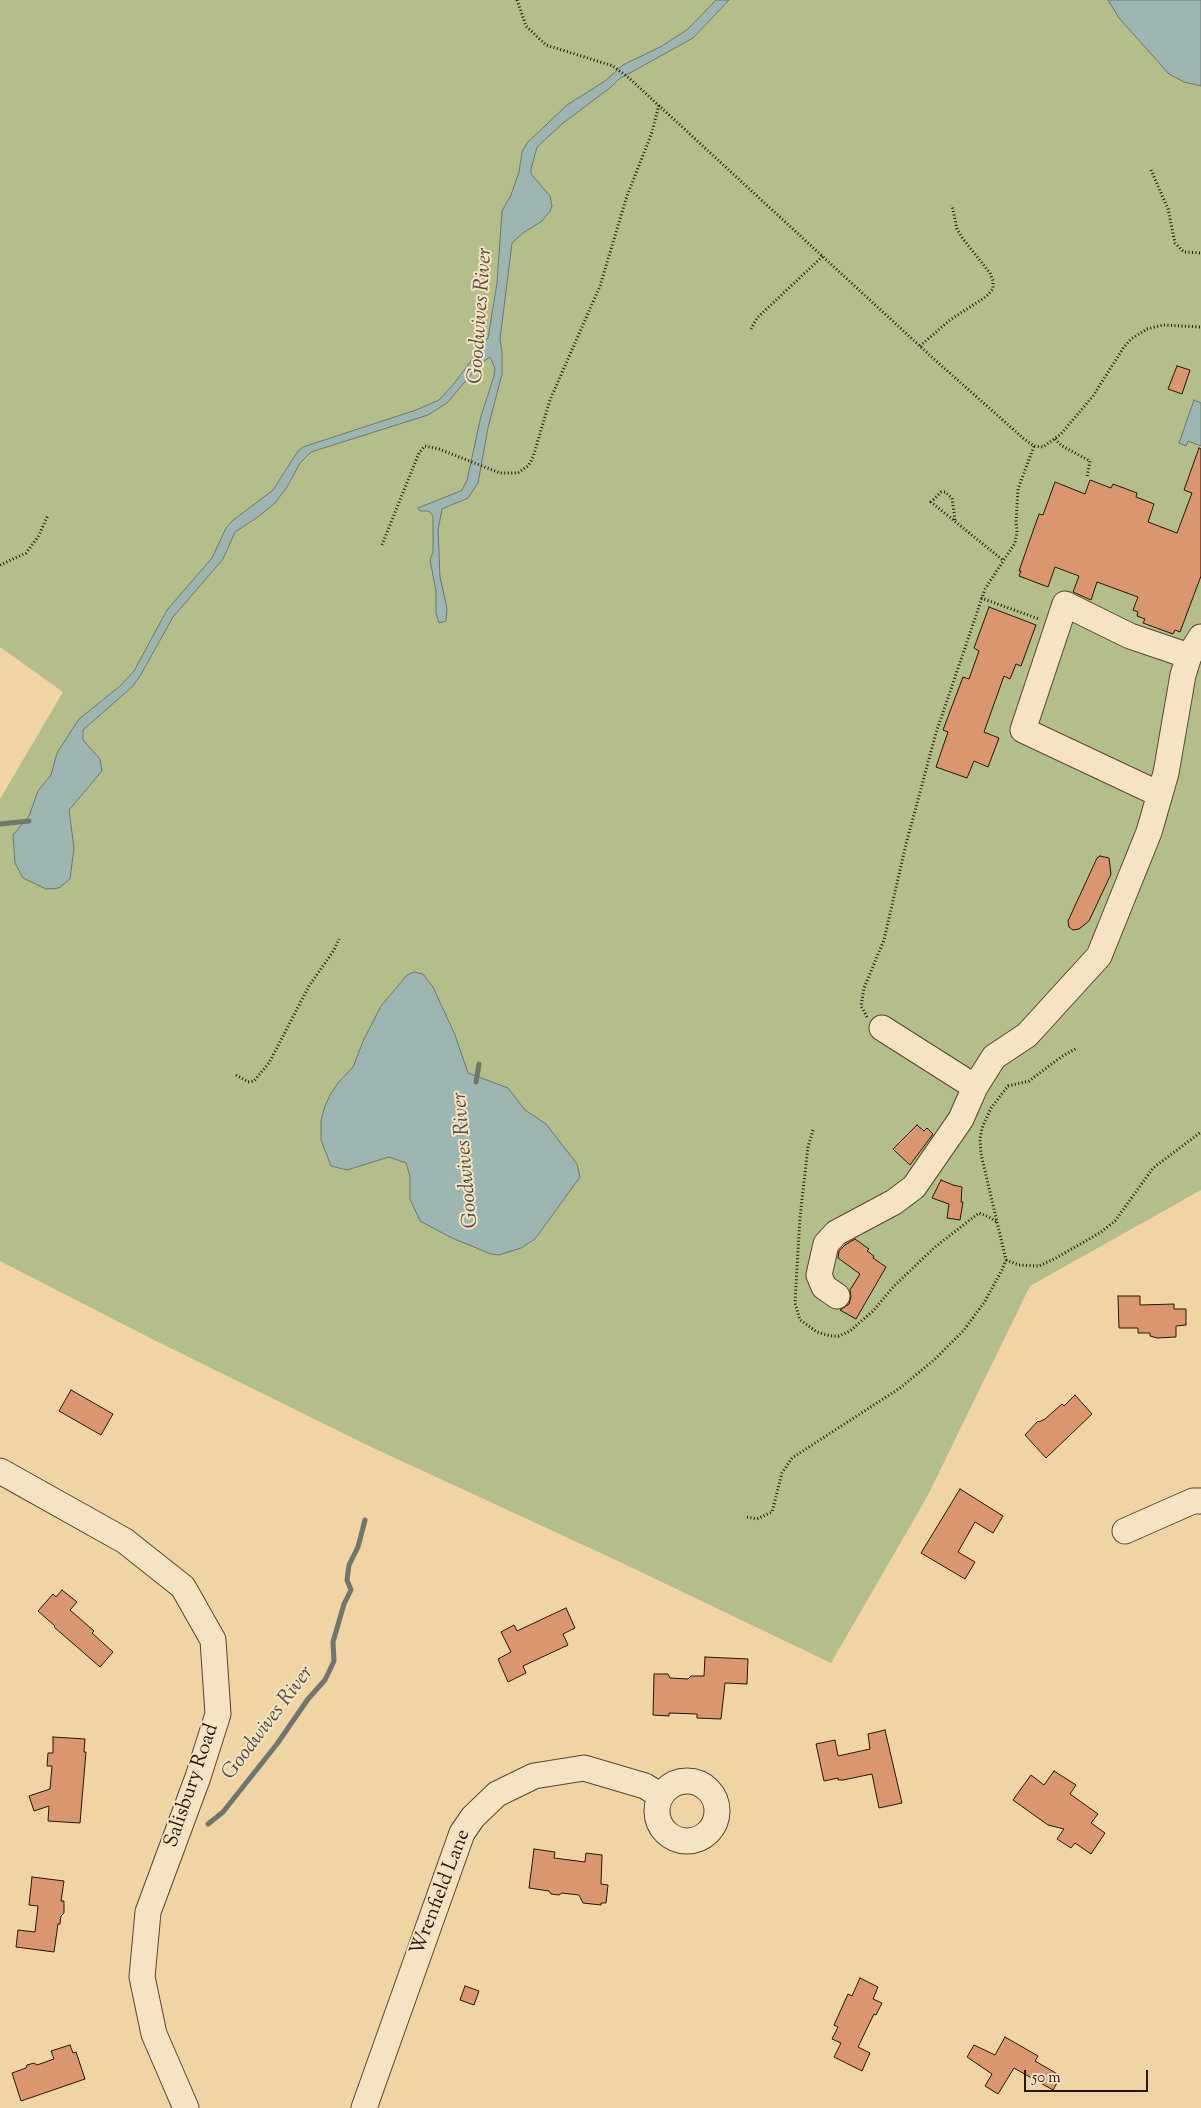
<!DOCTYPE html>
<style>
body{margin:0}
#map{position:relative;width:1201px;height:2108px;overflow:hidden;background:#f0d4a4;font-family:"Sorts Mill Goudy",serif}
canvas{display:block}
.scale{position:absolute;left:1024px;top:2070px;width:124px;height:22px;box-sizing:border-box;border:2px solid #271509;border-top:0;padding-left:6px;font-size:15px;line-height:18px;white-space:nowrap;color:#271509;-webkit-text-stroke:4px #f5e3c4;paint-order:stroke}
</style>
<div id="map">
<canvas width="1201" height="2108"></canvas>
<div class="scale">50 m</div>
</div>
<script>
const c = document.querySelector('canvas').getContext('2d');
c.lineJoin = 'round';
function fillPath(path, color) {
  c.fillStyle = color;
  c.fill(path, 'evenodd');
}
function shape(rows) {
  const path = new Path2D();
  for (const r of rows) {
    if (r.length === 3) {
      path.moveTo(r[0] + r[2], r[1]);
      path.arc(r[0], r[1], r[2], 0, 2 * Math.PI);
      continue;
    }
    path.moveTo(r[0], r[1]);
    for (let i = 2; i < r.length; i += 2) path.lineTo(r[i], r[i + 1]);
  }
  return path;
}
function trace(path, color, width, dash) {
  c.strokeStyle = color;
  c.lineWidth = width;
  c.lineCap = dash ? 'butt' : 'round';
  c.setLineDash(dash || []);
  c.stroke(path);
}
function drawText(font, color, halo, rows, align = 'center') {
  c.font = font + ' "Sorts Mill Goudy",serif';
  c.lineWidth = 4;
  c.setLineDash([]);
  c.textBaseline = 'middle';
  c.strokeStyle = halo;
  c.fillStyle = color;
  for (const [text, x, y, turn = 0] of rows) {
    c.save();
    c.translate(x, y);
    c.rotate((+turn || 0) * Math.PI / 180);
    c.textAlign = isNaN(turn) ? turn : align;
    if (halo) c.strokeText(text, 0, 0);
    c.fillText(text, 0, 0);
    c.restore();
  }
}
const green = shape([
 [0,0,1201,0,1201,1190,1030,1286,927,1497,831,1663,620,1562,369,1446,150,1338,0,1261,0,799,63,692,0,647]
]);
const water = shape([
 [716,0,729,0,693,38,619,79,611,87,562,124,537,147,531,169,531,174,550,196,552,206,550,211,542,221,523,233,512,243,500,339,502,352,502,374,488,428,478,483,468,498,442,509,438,530,440,577,447,608,446,621,439,623,436,613,436,591,430,560,433,552,433,516,429,511,420,511,418,508,458,492,462,490,467,480,481,416,494,376,495,368,490,357,480,364,447,403,428,415,311,452,300,463,287,487,275,503,258,517,235,532,223,559,173,617,140,676,133,686,83,730,83,740,100,759,102,771,69,810,74,848,70,879,59,888,46,889,23,878,15,863,13,835,29,816,38,791,51,775,57,753,79,719,120,686,134,671,167,610,212,558,226,528,232,521,273,490,298,451,303,447,416,410,439,400,453,385,488,338,497,283,502,211,511,195,519,172,522,152,527,143,567,105,605,81,623,65,662,46,688,29,716,0],
 [1108,0,1201,0,1201,86,1184,82,1169,74,1119,18,1108,0],
 [1194,400,1201,403,1201,446,1188,441,1186,446,1179,443,1194,400],
 [414,972,423,974,433,987,455,1035,468,1073,508,1088,525,1110,546,1124,577,1164,580,1177,535,1239,521,1248,499,1255,491,1254,452,1238,420,1221,410,1199,410,1176,406,1163,389,1157,347,1170,331,1166,321,1140,321,1120,325,1106,330,1095,338,1083,353,1067,364,1039,381,1006,407,975,414,972]
]);
const stream = shape([
 [0,824,29,821],
 [476,1082,479,1064],
 [208,1824,223,1812,277,1744,308,1699,325,1680,334,1661,333,1642,344,1604,351,1590,347,1580,349,1565,358,1547,365,1520]
]);
const building = shape([
 [1177,366,1190,370,1182,394,1168,389,1177,366],
 [1199,448,1201,449,1201,576,1180,632,1175,630,1173,634,1143,623,1145,619,1137,616,1138,612,1133,610,1138,597,1097,582,1091,600,1073,592,1079,576,1055,567,1048,587,1019,576,1021,571,1019,571,1039,514,1043,515,1055,482,1085,494,1090,480,1111,488,1113,484,1137,493,1136,497,1154,504,1148,522,1177,533,1192,493,1184,490,1199,448],
 [989,607,1036,625,1021,666,1016,664,1010,679,1004,676,984,732,999,738,988,767,974,761,967,778,936,767,948,732,943,730,963,677,969,679,979,651,974,648,989,607],
 [1100,856,1109,858,1111,874,1089,921,1079,929,1073,930,1069,927,1068,921,1097,858,1100,856],
 [917,1125,924,1131,927,1128,933,1134,910,1165,893,1149,917,1125],
 [941,1180,953,1185,962,1187,961,1202,963,1202,960,1220,947,1218,949,1204,932,1198,941,1180],
 [855,1239,869,1249,867,1251,874,1256,873,1258,886,1267,856,1319,840,1310,849,1304,851,1297,850,1290,860,1274,838,1258,839,1251,845,1245,855,1239],
 [1118,1296,1140,1296,1140,1305,1174,1304,1174,1309,1186,1309,1186,1325,1176,1326,1176,1337,1157,1338,1150,1336,1150,1333,1138,1333,1138,1328,1119,1328,1118,1296],
 [71,1390,113,1414,101,1435,59,1411,71,1390],
 [1075,1395,1092,1414,1046,1458,1025,1435,1038,1421,1039,1422,1045,1419,1062,1404,1064,1406,1075,1395],
 [960,1489,1003,1516,993,1533,975,1522,958,1552,975,1562,965,1579,921,1553,960,1489],
 [62,1590,77,1602,70,1610,94,1631,92,1633,113,1652,100,1667,54,1627,55,1626,38,1611,53,1594,56,1597,62,1590],
 [566,1608,575,1628,563,1634,568,1645,523,1666,526,1673,508,1682,498,1659,511,1652,501,1632,514,1625,517,1631,566,1608],
 [705,1657,748,1659,747,1684,725,1683,721,1719,697,1718,697,1714,669,1713,669,1716,653,1715,654,1674,668,1674,670,1678,688,1679,691,1676,704,1676,705,1657],
 [885,1730,902,1803,879,1808,872,1774,843,1780,838,1780,838,1778,824,1781,816,1744,835,1740,838,1756,870,1749,868,1734,885,1730],
 [53,1737,85,1739,84,1752,86,1752,80,1823,48,1821,49,1806,34,1811,29,1796,50,1789,52,1766,47,1766,48,1753,53,1753,53,1737],
 [1054,1771,1076,1785,1070,1794,1098,1814,1091,1823,1105,1833,1091,1854,1075,1843,1071,1848,1057,1839,1064,1829,1048,1825,1013,1800,1031,1775,1044,1785,1054,1771],
 [534,1849,555,1852,554,1858,585,1862,586,1853,602,1855,601,1884,608,1885,606,1903,601,1903,601,1905,583,1903,579,1895,562,1893,559,1895,551,1894,549,1891,529,1888,534,1849],
 [32,1877,64,1881,61,1901,64,1901,64,1913,61,1916,60,1924,58,1924,54,1952,16,1947,18,1930,35,1932,38,1906,29,1905,32,1877],
 [860,1978,878,1987,873,1999,882,2003,876,2015,874,2014,858,2047,870,2053,862,2071,834,2057,841,2043,832,2039,838,2027,834,2025,848,1994,852,1996,860,1978],
 [465,1986,479,1991,474,2005,460,2000,465,1986],
 [1005,2037,1038,2056,1035,2061,1061,2076,1053,2090,1014,2068,998,2094,985,2086,992,2074,967,2057,974,2045,995,2055,1005,2037],
 [70,2045,73,2053,76,2052,85,2079,21,2101,12,2073,26,2068,27,2065,34,2063,37,2065,54,2059,51,2051,70,2045]
]);
const path = shape([
 [517,0,526,26,546,45,613,66,629,78,935,360,1023,438,1034,446,1043,447,1061,434,1093,396,1124,347,1131,339,1147,329,1163,325,1201,327],
 [1151,170,1168,209,1175,243,1184,252,1201,253],
 [751,329,757,318,823,256],
 [920,346,950,320,987,296,993,289,993,281,990,273,963,239,957,229,952,205],
 [1055,439,1062,446,1090,461,1087,477],
 [955,520,952,498,945,492,941,492,931,502,1004,561],
 [382,545,419,453,425,446,439,449,500,473,518,473,529,465,533,457,550,400,600,286,626,199,652,132,659,105],
 [0,565,26,553,38,537,48,515],
 [981,598,1039,619],
 [867,1017,861,1006,864,988,884,940,906,844,936,733,985,589,1015,543,1017,532,1016,522,1018,489,1034,446],
 [236,1075,248,1082,254,1081,269,1063,309,986,334,950,339,939],
 [813,1130,808,1147,800,1217,795,1303,800,1320,817,1332,830,1336,839,1336,850,1331,873,1311,894,1286,935,1247,979,1213,989,1217,997,1222],
 [1006,1260,1019,1265,1039,1266,1056,1258,1101,1232,1115,1221,1153,1168,1201,1132],
 [747,1517,757,1519,772,1512,782,1473,792,1458,900,1388,934,1360,964,1330,985,1301,1002,1270,1006,1260,981,1154,980,1139,982,1128,991,1108,1008,1086,1029,1081,1061,1057,1077,1048]
]);
const minor = shape([
 [1159,794,1023,730,1065,604,1130,636,1189,656],
 [882,1028,975,1087],
 [837,1296,824,1287,819,1275,826,1244,836,1233,894,1202,914,1187,961,1119,975,1087,994,1057,1027,1035,1099,956,1149,832,1166,773,1183,675,1189,656,1201,637],
 [0,1471,125,1541,183,1587,213,1640,218,1714,198,1777,148,1912,142,1977,154,2034,186,2108],
 [1125,1531,1193,1501,1201,1501],
 [687,1811,30],
 [364,2108,462,1833,473,1817,497,1794,534,1776,584,1768,645,1786,661,1796]
]);
const streetNames = [
 ["Salisbury Road",193,1786,-71],
 ["Wrenfield Lane",442,1893,-69]
];
const waterNames = [
 ["Goodwives River",482,316,-86],
 ["Goodwives River",467,1160,-95],
 ["Goodwives River",269,1724,-53]
];
fillPath(green, '#b3be8b');
fillPath(water, '#9eb6b1');
trace(water, '#6e766e', 1);
trace(stream, '#6e766e', 5);
fillPath(building, '#d9966f');
trace(building, '#271509', 1);
trace(minor, '#594530', 27);
trace(path, '#271509', 3, [1, 2.5]);
trace(minor, '#f5e3c4', 25);
drawText('20px', '#271509', '#f5e3c4', streetNames);
drawText('italic 21px', '#514d44', '#f5e3c4', waterNames);
</script>
